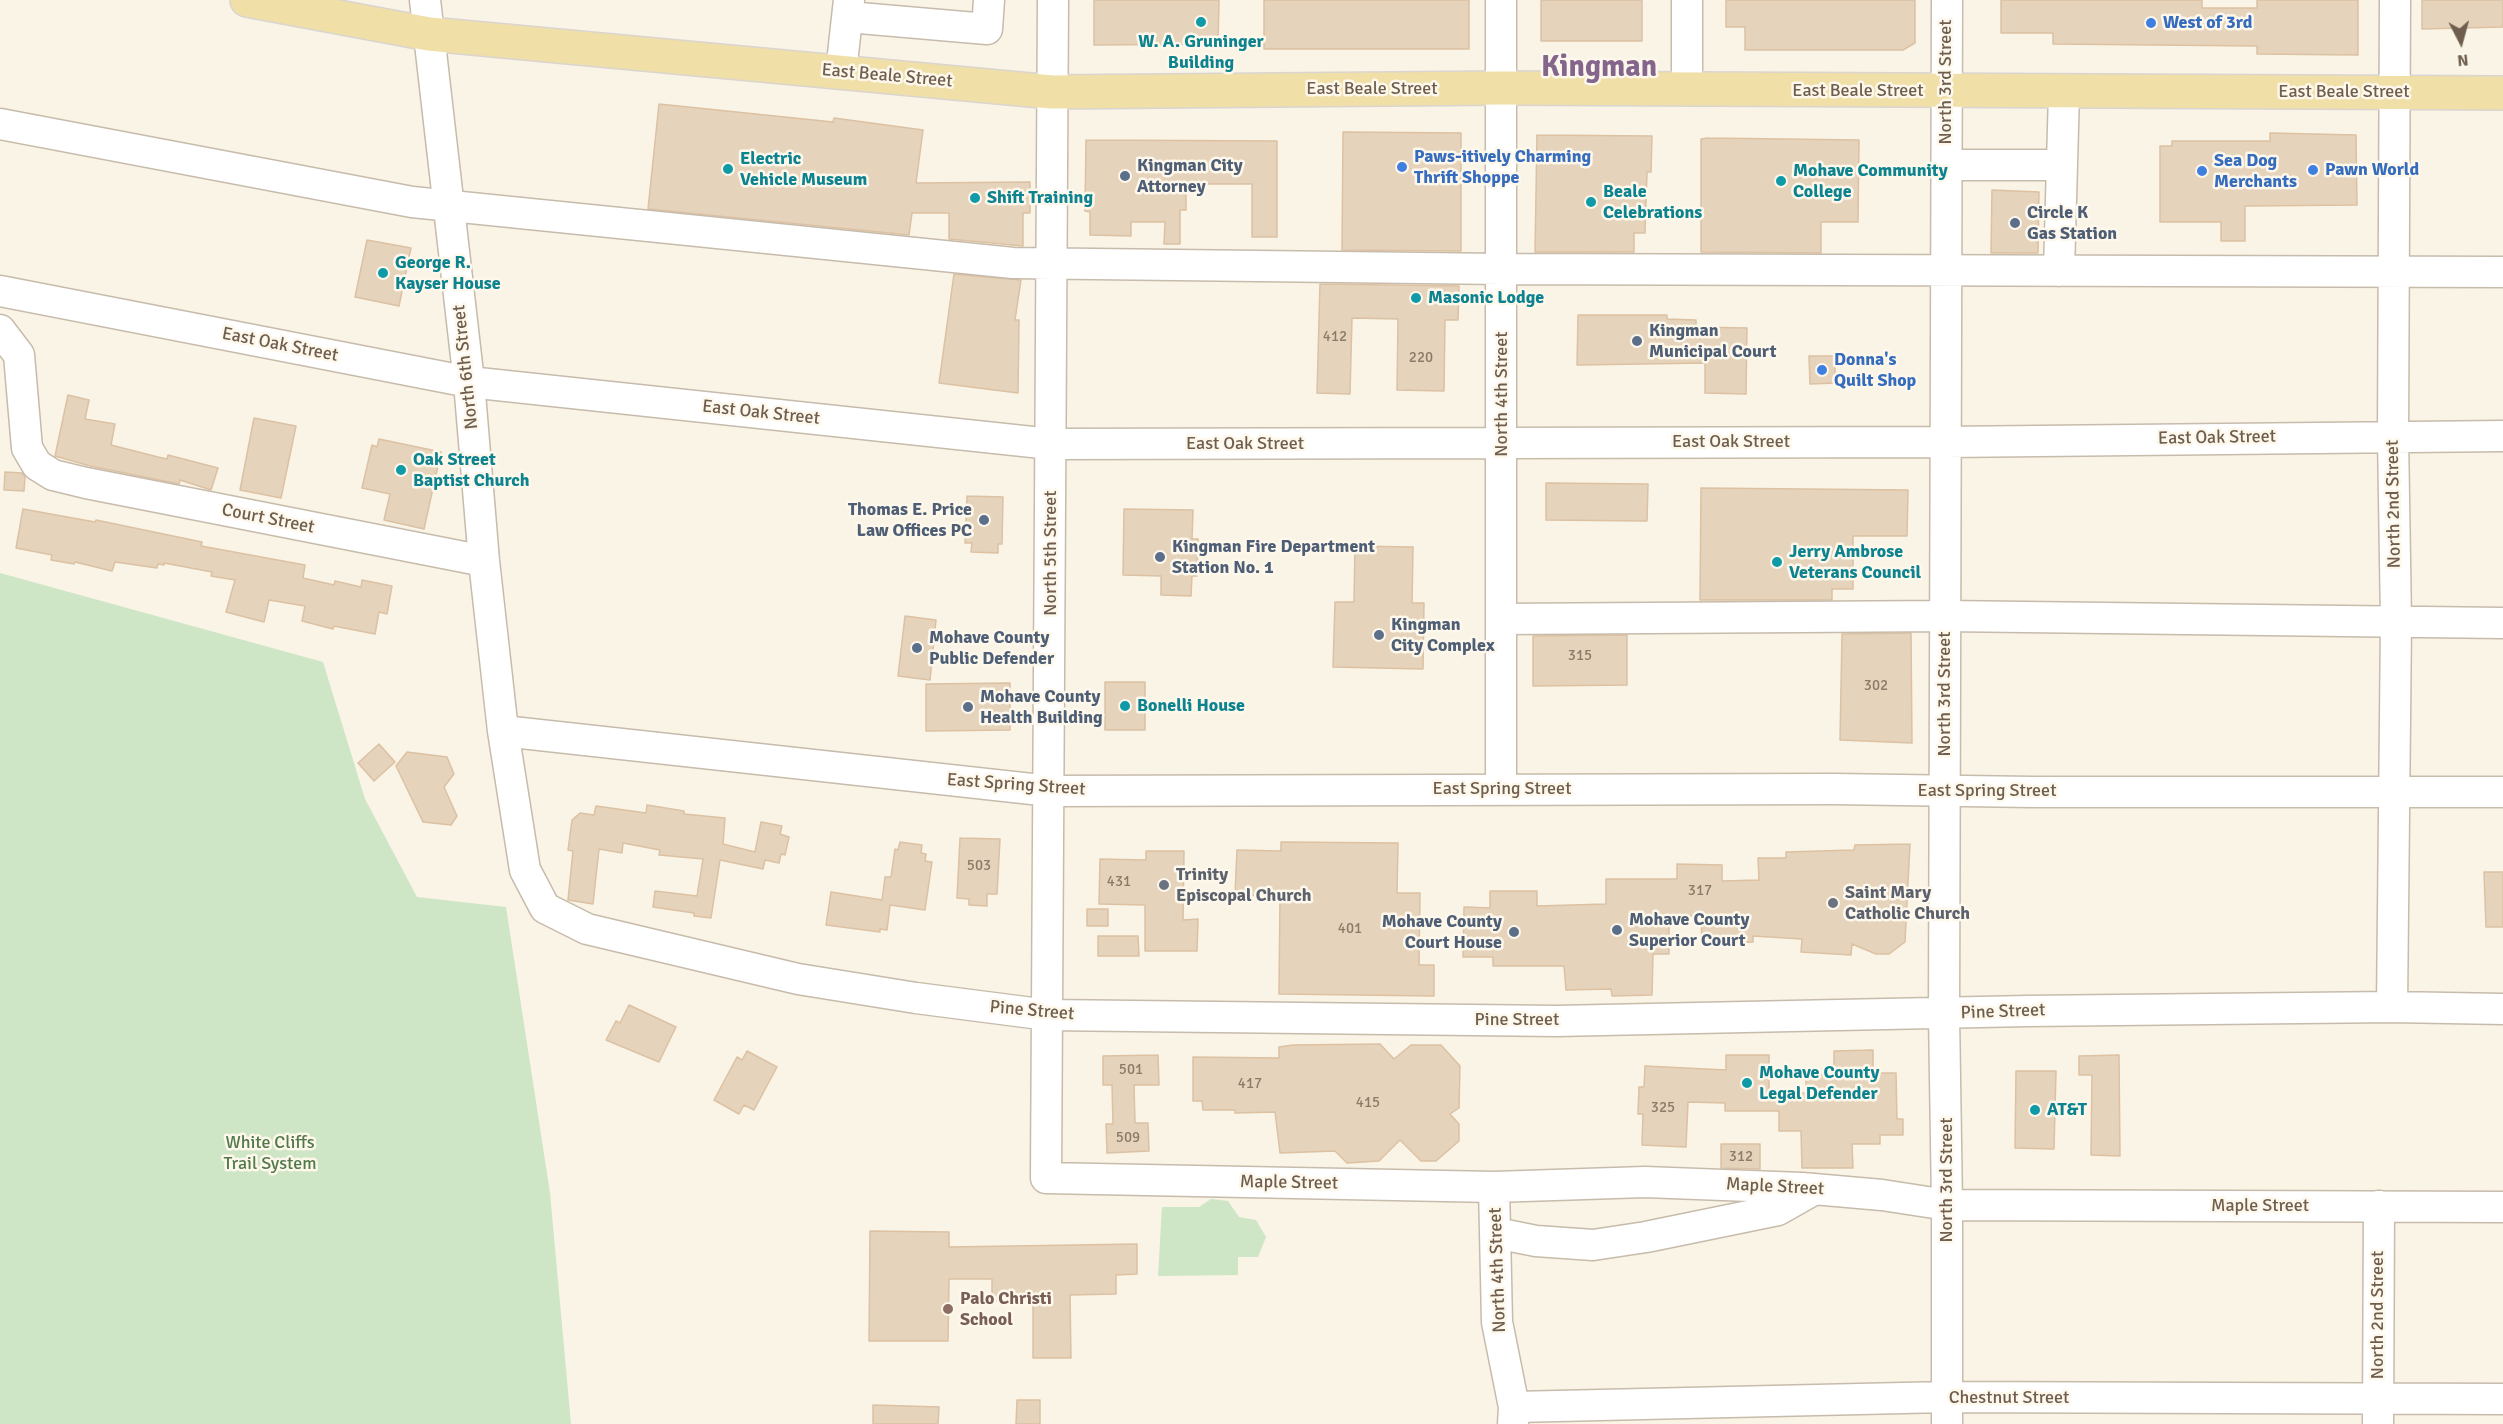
<!DOCTYPE html>
<style>
body{margin:0}
#map{position:relative;width:2503px;height:1424px;overflow:hidden;background:#f9f4e5;font-family:Signika,sans-serif}
canvas{display:block}
.north{position:absolute;left:2431px;top:12px;width:60px;height:60px;-webkit-text-stroke:4px #fdf8eb;paint-order:stroke;rotate:174deg;font-size:16px;font-weight:700;line-height:24px;text-align:center;color:#6f5e4e}
.north::after{content:'';display:block;margin:auto;width:21px;height:27px;background:#6f5e4e;clip-path:polygon(50% 0,100% 100%,50% 72%,0 100%)}
</style>
<div id="map">
<canvas width="2503" height="1424"></canvas>
<div class="north">N</div>
</div>
<script>
const c = document.querySelector('canvas').getContext('2d');
c.lineJoin = 'round';
function fillPath(path, color) {
  c.fillStyle = color;
  c.fill(path, 'evenodd');
}
function shape(rows) {
  const path = new Path2D();
  for (const r of rows) {
    path.moveTo(r[0], r[1]);
    for (let i = 2; i < r.length; i += 2) path.lineTo(r[i], r[i + 1]);
  }
  return path;
}
function trace(path, color, width, dash) {
  c.strokeStyle = color;
  c.lineWidth = width;
  c.lineCap = dash ? 'butt' : 'round';
  c.setLineDash(dash || []);
  c.stroke(path);
}
function drawText(font, color, halo, rows, align = 'center') {
  c.font = font + ' Signika,sans-serif';
  c.lineWidth = 5;
  c.setLineDash([]);
  c.textBaseline = 'middle';
  c.strokeStyle = halo;
  c.fillStyle = color;
  for (const [text, x, y, turn = 0] of rows) {
    c.save();
    c.translate(x, y);
    c.rotate((+turn || 0) * Math.PI / 180);
    c.textAlign = isNaN(turn) ? turn : align;
    if (halo) c.strokeText(text, 0, 0);
    c.fillText(text, 0, 0);
    c.restore();
  }
}
const green = shape([
 [0,573,323,662,365,799,417,897,506,907,550,1193,571,1424,0,1424],
 [1211,1199,1228,1201,1239,1217,1256,1220,1266,1237,1258,1257,1238,1257,1238,1275,1158,1276,1162,1207,1199,1207]
]);
const building = shape([
 [1094,0,1219,0,1218,44,1094,45,1094,0],
 [1264,0,1469,0,1469,49,1264,49,1264,0],
 [1541,0,1642,0,1642,41,1541,41,1541,0],
 [1726,0,1915,0,1915,43,1903,50,1745,50,1745,27,1726,27,1726,0],
 [2001,0,2202,0,2202,8,2257,8,2257,0,2358,0,2358,55,2257,54,2257,46,2053,44,2053,33,2001,33,2001,0],
 [2422,0,2503,0,2503,27,2422,29,2422,0],
 [659,104,833,122,834,118,923,130,916,183,1030,182,1030,213,1023,213,1023,246,949,239,949,213,912,213,909,235,648,209,659,104],
 [1343,132,1461,133,1461,251,1342,250,1343,132],
 [2270,133,2356,135,2357,205,2245,206,2245,241,2221,241,2221,222,2160,222,2160,146,2172,146,2172,141,2270,141,2270,133],
 [1537,135,1652,136,1651,172,1647,172,1645,233,1634,233,1634,252,1535,252,1537,135],
 [1708,138,1859,140,1858,222,1821,222,1821,253,1701,252,1701,139,1708,138],
 [1086,140,1277,141,1277,237,1252,237,1252,184,1186,184,1186,210,1180,210,1180,244,1164,244,1165,222,1131,222,1131,236,1090,235,1090,212,1085,211,1086,140],
 [1992,190,2039,192,2038,253,1991,253,1992,190],
 [367,240,411,248,399,306,355,297,367,240],
 [954,274,1021,280,1015,320,1019,320,1018,393,939,383,954,274],
 [1320,284,1459,286,1458,320,1445,320,1444,391,1397,390,1398,319,1352,318,1350,394,1317,393,1320,284],
 [1578,315,1667,315,1667,319,1696,320,1696,327,1747,328,1746,394,1705,393,1705,363,1577,365,1578,315],
 [1809,356,1835,356,1835,383,1810,384,1809,356],
 [68,395,89,400,85,419,115,424,111,445,158,457,167,459,168,455,218,468,211,490,180,480,179,484,90,466,55,456,68,395],
 [254,418,296,426,281,498,240,490,254,418],
 [379,439,441,452,424,529,384,520,390,494,362,488,372,445,377,447,379,439],
 [5,472,22,473,25,477,24,491,4,490,5,472],
 [1546,483,1648,484,1647,521,1546,520,1546,483],
 [1701,488,1908,490,1907,536,1853,536,1853,589,1832,589,1832,600,1700,600,1701,488],
 [967,496,1003,497,1002,544,998,544,998,553,971,552,972,543,965,543,967,496],
 [23,509,95,522,96,520,202,542,201,546,305,565,303,578,334,585,335,581,361,587,362,580,392,586,387,614,379,612,375,634,334,626,333,629,302,621,305,606,269,600,264,622,226,612,235,580,211,576,212,572,164,563,164,565,158,564,157,568,115,562,112,571,75,562,74,564,51,560,52,555,16,548,23,509],
 [1124,509,1193,510,1192,539,1198,539,1197,576,1192,576,1191,596,1161,595,1161,576,1123,575,1124,509],
 [1355,546,1413,547,1412,603,1424,603,1423,669,1333,667,1335,602,1354,602,1355,546],
 [905,616,936,620,930,680,898,676,905,616],
 [1911,633,1912,743,1840,740,1842,634,1911,633],
 [1627,635,1627,685,1533,686,1533,636,1627,635],
 [1105,682,1145,682,1145,730,1105,730,1105,682],
 [1010,683,1010,730,926,731,926,684,1010,683],
 [379,744,395,762,374,781,358,763,379,744],
 [407,752,447,757,454,774,444,787,457,816,451,825,423,822,396,766,407,752],
 [647,805,684,811,684,814,725,818,723,844,755,852,761,822,782,826,780,834,789,837,785,855,781,854,779,863,765,860,763,869,720,860,711,918,694,916,694,913,653,907,655,891,697,896,703,859,659,855,660,850,623,843,622,853,599,849,593,904,568,900,573,851,568,850,572,820,580,813,594,815,596,806,646,813,647,805],
 [960,838,1000,839,997,894,987,894,987,906,969,905,969,899,957,898,960,838],
 [900,842,922,845,921,853,926,854,925,861,932,862,925,910,890,905,887,930,880,929,880,932,826,925,831,892,882,900,885,877,891,877,895,849,898,850,900,842],
 [1281,842,1398,843,1397,893,1420,893,1419,965,1434,965,1434,996,1279,994,1280,896,1235,895,1237,850,1281,851,1281,842],
 [1910,844,1905,942,1889,954,1876,954,1852,944,1851,955,1801,952,1802,939,1753,936,1753,942,1702,944,1701,916,1669,916,1669,954,1653,954,1652,995,1612,996,1611,989,1566,990,1564,966,1493,966,1493,957,1463,957,1464,907,1490,908,1490,891,1537,891,1537,906,1606,904,1606,879,1677,879,1677,864,1722,865,1722,881,1759,880,1758,858,1786,858,1786,852,1854,850,1855,845,1910,844],
 [1146,851,1184,851,1183,920,1198,919,1197,951,1145,951,1145,905,1099,904,1100,859,1146,860,1146,851],
 [2484,872,2503,872,2503,927,2486,927,2484,872],
 [1087,909,1108,909,1108,926,1087,926,1087,909],
 [1098,936,1138,936,1139,956,1098,956,1098,936],
 [629,1005,676,1027,659,1062,606,1040,616,1021,620,1023,629,1005],
 [1380,1044,1394,1059,1411,1045,1441,1045,1460,1066,1459,1108,1450,1114,1459,1124,1459,1141,1436,1161,1421,1161,1400,1140,1379,1161,1347,1163,1335,1151,1280,1153,1275,1112,1235,1113,1235,1110,1203,1110,1202,1101,1193,1101,1193,1057,1279,1058,1279,1047,1293,1045,1380,1044],
 [1873,1050,1873,1073,1896,1073,1897,1119,1903,1119,1903,1135,1880,1135,1880,1144,1852,1144,1853,1168,1802,1168,1801,1131,1779,1131,1779,1111,1725,1111,1725,1103,1688,1102,1686,1147,1642,1145,1643,1114,1638,1114,1639,1087,1644,1087,1645,1066,1726,1070,1726,1055,1769,1055,1769,1093,1806,1093,1806,1074,1834,1074,1834,1051,1873,1050],
 [747,1051,777,1067,754,1110,744,1105,739,1114,714,1100,737,1057,742,1060,747,1051],
 [1158,1055,1159,1085,1134,1085,1135,1123,1148,1123,1149,1151,1107,1153,1106,1124,1113,1124,1112,1085,1103,1085,1103,1056,1158,1055],
 [2119,1055,2120,1156,2091,1155,2092,1075,2079,1075,2079,1056,2119,1055],
 [2016,1071,2056,1071,2054,1149,2015,1148,2016,1071],
 [1721,1144,1760,1144,1760,1169,1721,1168,1721,1144],
 [870,1231,949,1232,949,1247,1137,1244,1137,1274,1116,1275,1116,1294,1070,1295,1071,1358,1033,1358,1033,1300,992,1301,992,1279,949,1279,948,1341,869,1341,870,1231],
 [1017,1400,1040,1400,1040,1424,1016,1424,1017,1400],
 [873,1405,939,1407,938,1424,873,1424,873,1405]
]);
const minor = shape([
 [425,0,469,382,484,561,503,731,525,870,545,908,587,929,798,979,916,998,1048,1015,1556,1021,2027,1011,2392,1007,2503,1009],
 [1053,0,1046,1178,1494,1187,1645,1182,1802,1188,1882,1195,1947,1205,2503,1207],
 [1501,0,1501,789],
 [1947,0,1944,1014,1947,1205,1947,1424],
 [848,17,987,29,989,0],
 [841,72,849,0],
 [1687,90,1687,0],
 [0,124,412,202,1013,263,1502,269,2503,272],
 [1946,165,2062,165],
 [2059,271,2064,92],
 [0,291,469,382,1051,444,1946,442,2503,436],
 [0,330,19,355,27,448,37,465,53,475,86,483,484,561],
 [1502,619,1945,616,2503,623],
 [503,731,1050,791,1834,789,2031,792,2503,792],
 [2392,1007,2396,622,2393,436,2395,0],
 [1494,1187,1497,1322,1514,1407,1513,1424],
 [1496,1233,1536,1241,1593,1245,1646,1237,1778,1210,1815,1189],
 [1514,1407,1946,1397,2503,1399],
 [2378,1424,2379,1206]
]);
const major = shape([
 [247,0,429,34,1052,92,1502,88,2503,93]
]);
const markers = [
 [1201,22,6,"#0f9aa8"],
 [2151,23,6,"#3f7fe0"],
 [1402,167,6,"#3f7fe0"],
 [728,169,6,"#0f9aa8"],
 [2313,170,6,"#3f7fe0"],
 [2202,171,6,"#3f7fe0"],
 [1125,176,6,"#5c6f8a"],
 [1781,181,6,"#0f9aa8"],
 [975,198,6,"#0f9aa8"],
 [1591,202,6,"#0f9aa8"],
 [2015,223,6,"#5c6f8a"],
 [383,273,6,"#0f9aa8"],
 [1416,298,6,"#0f9aa8"],
 [1637,341,6,"#5c6f8a"],
 [1822,370,6,"#3f7fe0"],
 [401,470,6,"#0f9aa8"],
 [984,520,6,"#5c6f8a"],
 [1160,557,6,"#5c6f8a"],
 [1777,562,6,"#0f9aa8"],
 [1379,635,6,"#5c6f8a"],
 [917,648,6,"#5c6f8a"],
 [1125,706,6,"#0f9aa8"],
 [968,707,6,"#5c6f8a"],
 [1164,885,6,"#6b7280"],
 [1833,903,6,"#6b7280"],
 [1617,930,6,"#5c6f8a"],
 [1514,932,6,"#5c6f8a"],
 [1747,1083,6,"#0f9aa8"],
 [2035,1110,6,"#0f9aa8"],
 [948,1309,6,"#8d6e63"]
];
const numberNames = [
 ["412",1335,337],
 ["220",1421,358],
 ["315",1580,656],
 ["302",1876,686],
 ["503",979,866],
 ["431",1119,882],
 ["317",1700,891],
 ["401",1350,929],
 ["501",1131,1070],
 ["417",1250,1084],
 ["415",1368,1103],
 ["325",1663,1108],
 ["509",1128,1138],
 ["312",1741,1157]
];
const shopNames = [
 ["West of 3rd",2163,23],
 ["Paws-itively Charming",1414,157],
 ["Thrift Shoppe",1414,178],
 ["Sea Dog",2214,161],
 ["Merchants",2214,182],
 ["Pawn World",2325,170],
 ["Donna's",1834,360],
 ["Quilt Shop",1834,381]
];
const cultureNames = [
 ["W. A. Gruninger",1201,42,"center"],
 ["Building",1201,63,"center"],
 ["Electric",740,159],
 ["Vehicle Museum",740,180],
 ["Mohave Community",1793,171],
 ["College",1793,192],
 ["Beale",1603,192],
 ["Celebrations",1603,213],
 ["Shift Training",987,198],
 ["George R.",395,263],
 ["Kayser House",395,284],
 ["Masonic Lodge",1428,298],
 ["Oak Street",413,460],
 ["Baptist Church",413,481],
 ["Jerry Ambrose",1789,552],
 ["Veterans Council",1789,573],
 ["Bonelli House",1137,706],
 ["Mohave County",1759,1073],
 ["Legal Defender",1759,1094],
 ["AT&T",2047,1110]
];
const streetNames = [
 ["East Beale Street",887,76,5],
 ["North 3rd Street",1946,82,-90],
 ["East Beale Street",1372,89],
 ["East Beale Street",1858,91],
 ["East Beale Street",2344,92],
 ["East Oak Street",280,345,11],
 ["North 6th Street",466,367,-96],
 ["North 4th Street",1502,394,-90],
 ["East Oak Street",761,413,6],
 ["East Oak Street",2217,438,-1],
 ["East Oak Street",1731,442],
 ["East Oak Street",1245,444],
 ["North 2nd Street",2394,504,-91],
 ["Court Street",268,519,11],
 ["North 5th Street",1051,553,-90],
 ["North 3rd Street",1945,694,-90],
 ["East Spring Street",1016,785,4],
 ["East Spring Street",1502,789],
 ["East Spring Street",1987,791],
 ["Pine Street",1032,1011,5],
 ["Pine Street",2003,1012,-2],
 ["Pine Street",1517,1020],
 ["North 3rd Street",1947,1180,-90],
 ["Maple Street",1289,1183,1],
 ["Maple Street",1775,1187,3],
 ["Maple Street",2260,1206],
 ["North 4th Street",1498,1270,-92],
 ["North 2nd Street",2378,1315,-90],
 ["Chestnut Street",2009,1398]
];
const serviceNames = [
 ["Kingman City",1137,166],
 ["Attorney",1137,187],
 ["Circle K",2027,213],
 ["Gas Station",2027,234],
 ["Kingman",1649,331],
 ["Municipal Court",1649,352],
 ["Thomas E. Price",972,510,"right"],
 ["Law Offices PC",972,531,"right"],
 ["Kingman Fire Department",1172,547],
 ["Station No. 1",1172,568],
 ["Kingman",1391,625],
 ["City Complex",1391,646],
 ["Mohave County",929,638],
 ["Public Defender",929,659],
 ["Mohave County",980,697],
 ["Health Building",980,718],
 ["Mohave County",1629,920],
 ["Superior Court",1629,941],
 ["Mohave County",1502,922,"right"],
 ["Court House",1502,943,"right"]
];
const worshipNames = [
 ["Trinity",1176,875],
 ["Episcopal Church",1176,896],
 ["Saint Mary",1845,893],
 ["Catholic Church",1845,914]
];
const parkNames = [
 ["White Cliffs",270,1143],
 ["Trail System",270,1164]
];
const educationNames = [
 ["Palo Christi",960,1299],
 ["School",960,1320]
];
const townNames = [
 ["Kingman",1599,68]
];
fillPath(green, '#cee5c6');
fillPath(building, '#e6d3bb');
trace(building, '#dcc1a3', 1.5);
trace(minor, '#c7bbab', 33);
trace(major, '#dad5d1', 36);
trace(minor, '#fff', 30);
trace(major, '#f0dfa6', 33);
for (const [x, y, r, color] of markers) {
  const dot = new Path2D();
  dot.arc(x, y, r, 0, 2 * Math.PI);
  c.fillStyle = color;
  c.fill(dot);
  trace(dot, '#fdf8eb', 2);
}
drawText('15px', '#8d7b69', null, numberNames);
drawText('bold 18px', '#366cbe', '#fdf8eb', shopNames, 'left');
drawText('bold 18px', '#0d838f', '#fdf8eb', cultureNames, 'left');
drawText('18px', '#6f5e4e', '#fdf8eb', streetNames);
drawText('bold 18px', '#4e5e75', '#fdf8eb', serviceNames, 'left');
drawText('bold 18px', '#5b616d', '#fdf8eb', worshipNames, 'left');
drawText('18px', '#52794a', '#fdf8eb', parkNames);
drawText('bold 18px', '#785e54', '#fdf8eb', educationNames, 'left');
drawText('bold 30px', '#84668c', '#fdf8eb', townNames);
</script>
